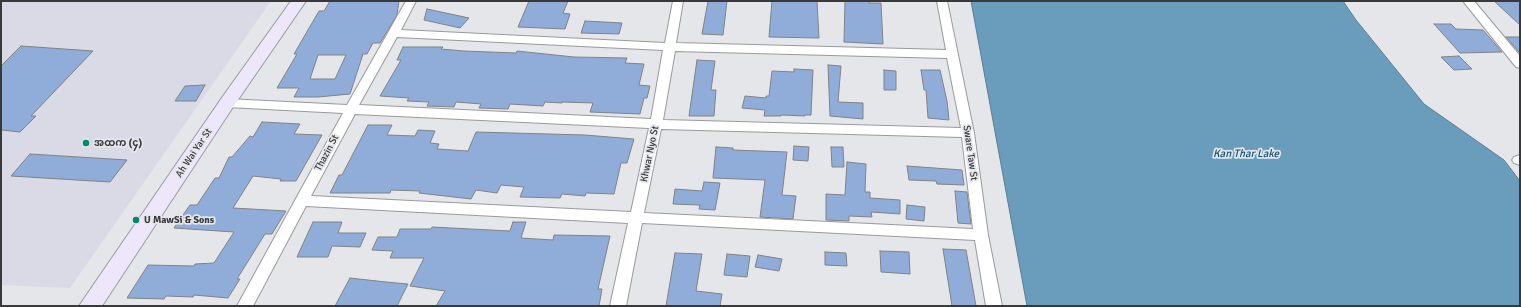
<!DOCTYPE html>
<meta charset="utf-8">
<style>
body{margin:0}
#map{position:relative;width:1521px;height:307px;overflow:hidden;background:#e5e6ea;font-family:Signika,sans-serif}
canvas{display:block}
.frame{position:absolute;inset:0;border:2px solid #39393b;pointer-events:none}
</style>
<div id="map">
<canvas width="1521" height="307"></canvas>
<div class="frame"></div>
</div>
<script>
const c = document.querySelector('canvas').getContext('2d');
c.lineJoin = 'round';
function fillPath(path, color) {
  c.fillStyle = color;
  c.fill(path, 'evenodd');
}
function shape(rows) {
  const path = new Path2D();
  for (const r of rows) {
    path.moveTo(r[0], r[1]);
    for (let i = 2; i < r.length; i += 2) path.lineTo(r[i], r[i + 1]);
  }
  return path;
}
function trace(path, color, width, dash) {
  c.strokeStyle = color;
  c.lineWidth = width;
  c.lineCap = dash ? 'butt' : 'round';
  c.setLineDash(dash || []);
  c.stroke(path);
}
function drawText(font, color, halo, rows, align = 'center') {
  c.font = font + ' Signika,"Noto Sans Myanmar",sans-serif';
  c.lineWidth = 3.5;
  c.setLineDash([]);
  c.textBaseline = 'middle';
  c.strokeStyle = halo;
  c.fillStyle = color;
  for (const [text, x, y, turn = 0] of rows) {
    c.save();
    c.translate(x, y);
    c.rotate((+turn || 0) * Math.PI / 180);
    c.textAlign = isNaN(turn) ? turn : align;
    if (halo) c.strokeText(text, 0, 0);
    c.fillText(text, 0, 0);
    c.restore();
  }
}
const built = shape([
 [1,1,271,1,70,288,1,285]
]);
const water = shape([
 [971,1,1343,1,1356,20,1424,104,1504,160,1520,181,1520,306,1027,306,971,1]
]);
const building = shape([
 [330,1,399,1,397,15,380,43,373,43,367,54,363,54,350,94,318,97,294,97,299,88,277,88,297,54,294,54,319,11,324,11,330,1],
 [318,55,346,55,335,79,310,79,318,55],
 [529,1,568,1,563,13,570,14,565,29,518,27,529,1],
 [708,1,727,1,723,35,702,34,708,1],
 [772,1,817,1,819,38,769,37,772,1],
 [845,1,869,1,869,3,881,3,883,44,844,42,845,1],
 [1494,1,1520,1,1520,25,1494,1],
 [427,9,469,18,460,28,424,20,427,9],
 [585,21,622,23,619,34,581,33,585,21],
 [1434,24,1451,24,1456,29,1483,30,1502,52,1460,53,1434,24],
 [1506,37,1520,37,1520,52,1519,52,1506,37],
 [21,46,93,51,31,116,36,116,20,132,1,130,1,66,21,46],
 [403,47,443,47,441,49,464,51,516,53,517,51,574,57,627,58,625,63,644,64,639,85,650,86,647,98,644,98,640,114,590,112,593,103,562,102,562,103,545,102,543,106,510,104,508,109,479,108,481,104,456,102,454,107,427,106,429,102,407,101,409,98,380,96,401,60,397,60,403,47],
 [1459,56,1472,69,1454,70,1441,57,1459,56],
 [697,60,715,61,711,90,716,90,714,116,689,116,697,60],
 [828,65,841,66,838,102,863,103,863,119,830,116,828,65],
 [794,69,813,70,811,115,805,115,805,116,781,115,781,116,764,116,765,110,742,108,745,96,766,98,766,96,769,96,772,71,794,72,794,69],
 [884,70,896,71,896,90,884,90,884,70],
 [921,70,940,70,947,101,949,120,928,118,926,90,924,90,921,70],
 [205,85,196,101,175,101,185,86,205,85],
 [262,122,300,124,294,134,322,135,296,181,280,181,281,179,253,176,233,208,286,211,272,234,265,234,237,279,240,279,228,298,194,295,193,297,166,296,164,299,127,298,148,265,194,266,195,264,214,263,234,232,174,228,190,205,197,205,215,178,219,178,229,157,232,157,250,136,253,137,262,122],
 [368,125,392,125,387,135,415,136,418,130,435,131,430,143,439,144,437,149,468,151,476,132,585,135,634,139,627,163,621,163,614,194,586,193,585,196,562,194,560,198,520,197,524,187,501,185,497,193,476,190,471,199,419,193,420,191,391,190,390,193,330,193,339,175,342,175,368,125],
 [794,146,809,147,808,161,793,160,794,146],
 [716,147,733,148,733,150,787,152,782,195,796,196,793,219,760,217,765,180,713,178,716,147],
 [831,147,843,147,844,167,832,167,831,147],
 [30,154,127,160,110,182,11,176,30,154],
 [847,162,866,164,865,192,870,192,870,198,900,200,900,214,871,212,872,217,849,216,849,221,826,220,826,194,845,195,847,162],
 [907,166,962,170,964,185,937,184,936,181,909,180,907,166],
 [704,182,720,183,715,210,699,209,700,205,673,204,675,189,702,191,704,182],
 [955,191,967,192,971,224,958,223,955,191],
 [907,205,925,207,924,221,906,219,907,205],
 [313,222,342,222,338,233,366,233,360,247,332,246,328,257,297,257,313,222],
 [513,222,526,222,521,238,553,240,554,235,610,236,598,289,602,289,599,306,436,306,445,291,410,286,424,258,390,258,393,251,372,250,378,237,397,237,400,229,431,229,432,227,510,231,513,222],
 [943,249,966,250,976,306,952,306,943,249],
 [880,251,909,252,910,274,881,272,880,251],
 [825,252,846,253,847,266,825,265,825,252],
 [675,253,702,254,696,291,722,294,720,306,666,306,675,253],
 [727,254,750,256,747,277,724,275,727,254],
 [758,255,782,259,779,271,755,267,758,255],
 [350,278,386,282,408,284,397,306,335,306,350,278]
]);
const street = shape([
 [406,1,416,1,401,30,665,43,673,1,683,1,676,43,946,50,937,1,947,1,974,133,988,235,1002,306,986,306,975,240,642,223,626,306,610,306,628,223,306,206,253,306,237,306,343,113,227,107,223,106,221,103,223,100,227,99,347,105,406,1],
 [397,37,663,50,651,119,359,105,397,37],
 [675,51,947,58,961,128,663,120,675,51],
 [355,114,649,128,631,212,311,196,355,114],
 [661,129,962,137,973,229,644,213,661,129],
 [1463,1,1474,1,1520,56,1520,68,1516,67,1463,1],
 [1520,155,1520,165,1514,163,1512,160,1514,157,1520,155]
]);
const secondary = shape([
 [291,1,306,1,233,107,102,306,79,306,221,99,291,1]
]);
const markers = [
 [86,143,4,"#00876c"],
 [136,220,4,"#00876c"]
];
const poiNames = [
 ["အထက (၄)",94,143],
 ["U MawSi & Sons",144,220]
];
const streetNames = [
 ["Ah Wai Yar St",194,153,-56],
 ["Thazin St",327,153,-62],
 ["Sware Taw St",970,153,82],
 ["Khwar Nyo St",650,154,-78]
];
const waterNames = [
 ["Kan Thar Lake",1246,154]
];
fillPath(built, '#d9dae6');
fillPath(water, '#6a9cbc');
trace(water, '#5b7e95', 1);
fillPath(building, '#90add9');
trace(building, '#7f8285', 1);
trace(street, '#999a9e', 2);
trace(secondary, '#999a9e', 2);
fillPath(street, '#fff');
fillPath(secondary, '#eee6fb');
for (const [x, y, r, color] of markers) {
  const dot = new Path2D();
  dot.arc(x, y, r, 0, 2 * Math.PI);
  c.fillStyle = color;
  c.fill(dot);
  trace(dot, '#e5e6ea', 1.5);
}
drawText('bold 10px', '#39393b', '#e5e6ea', poiNames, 'left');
drawText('10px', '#39393b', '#e5e6ea', streetNames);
drawText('italic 11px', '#145273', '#e5e6ea', waterNames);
</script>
